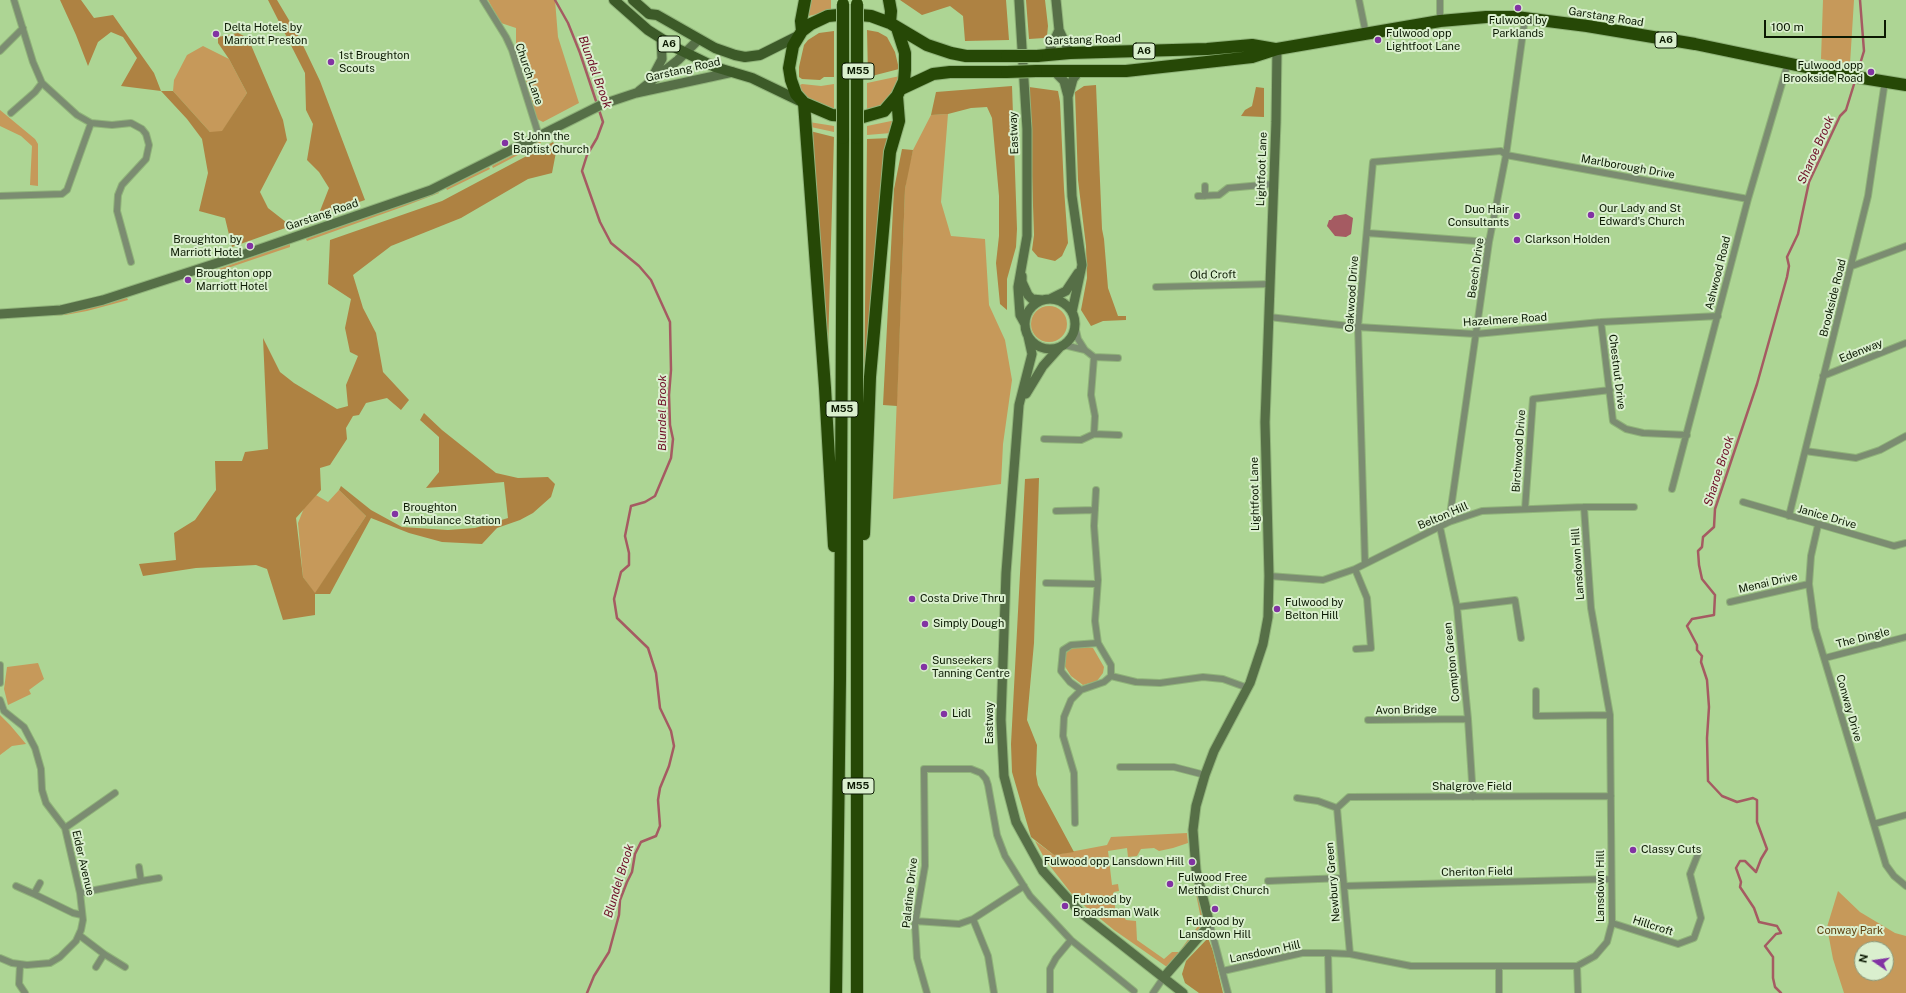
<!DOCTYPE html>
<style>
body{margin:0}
#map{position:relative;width:1906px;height:993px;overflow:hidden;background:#add594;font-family:"Public Sans",sans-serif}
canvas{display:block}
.north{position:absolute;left:1854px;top:941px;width:40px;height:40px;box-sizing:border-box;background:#daefce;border:1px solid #87997c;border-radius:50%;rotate:283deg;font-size:11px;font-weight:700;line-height:16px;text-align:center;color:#0b1902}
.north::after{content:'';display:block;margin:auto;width:14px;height:18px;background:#8233a3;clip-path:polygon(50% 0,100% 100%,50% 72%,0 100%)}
.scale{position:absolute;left:1764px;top:20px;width:122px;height:18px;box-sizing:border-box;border:2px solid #0b1902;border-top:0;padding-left:5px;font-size:12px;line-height:14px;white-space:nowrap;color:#0b1902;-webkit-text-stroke:3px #daefce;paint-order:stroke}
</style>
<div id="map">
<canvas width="1906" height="993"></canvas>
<div class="north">N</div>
<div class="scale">100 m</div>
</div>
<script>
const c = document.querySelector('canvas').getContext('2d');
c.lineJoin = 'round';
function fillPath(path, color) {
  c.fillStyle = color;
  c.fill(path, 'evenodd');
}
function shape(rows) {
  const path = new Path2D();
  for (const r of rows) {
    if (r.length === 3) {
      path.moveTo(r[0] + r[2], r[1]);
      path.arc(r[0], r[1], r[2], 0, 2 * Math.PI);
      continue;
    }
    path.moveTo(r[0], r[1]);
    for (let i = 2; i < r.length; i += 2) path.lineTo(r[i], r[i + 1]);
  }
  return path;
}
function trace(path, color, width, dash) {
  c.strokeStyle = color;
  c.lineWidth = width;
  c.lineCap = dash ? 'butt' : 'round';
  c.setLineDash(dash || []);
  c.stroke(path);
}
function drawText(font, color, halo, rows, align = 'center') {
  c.font = font + ' "Public Sans",sans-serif';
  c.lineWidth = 4;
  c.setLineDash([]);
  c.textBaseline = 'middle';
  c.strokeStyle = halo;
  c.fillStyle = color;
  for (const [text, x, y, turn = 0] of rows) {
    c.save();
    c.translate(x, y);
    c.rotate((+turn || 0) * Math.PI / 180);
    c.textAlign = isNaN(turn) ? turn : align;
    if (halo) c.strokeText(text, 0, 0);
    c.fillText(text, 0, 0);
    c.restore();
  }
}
const green = shape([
 [488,0,555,0,558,37,579,103,543,122,537,119,516,46,516,28,501,23],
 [809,0,831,0,831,11,804,17],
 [1823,0,1854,0,1850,64,1821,59],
 [203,46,229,59,247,93,222,132,210,132,173,91,174,80,187,55],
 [900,76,899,85,886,104,867,109,867,83],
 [802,84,821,86,834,84,834,109,817,106,803,95,800,85],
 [0,110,35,139,38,144,38,186,30,185,32,146,21,136,0,126],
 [948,114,941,202,951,236,985,239,989,305,1005,340,1012,380,1003,444,1001,484,893,499,905,189,908,170,913,150,931,115],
 [896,120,891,133,867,135,867,126],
 [809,122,834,126,834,132,811,127],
 [540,141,541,143,493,168,492,166],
 [489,167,490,169,447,190,446,188],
 [438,191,439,193,405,206,307,241,306,239],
 [290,244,290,247,210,274,210,272],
 [127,298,128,300,87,311,65,315,46,316],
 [1049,324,18],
 [339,490,366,516,315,594,303,577,298,523,304,508,316,495,328,502],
 [1080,646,1093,648,1104,667,1103,673,1097,681,1083,685,1071,676,1064,665,1065,654,1072,648],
 [38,663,44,679,29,690,31,694,8,705,4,689,7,667],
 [0,715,10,725,26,744,12,746,0,755],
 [1187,833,1188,843,1173,848,1159,851,1154,848,1141,849,1137,856,1128,857,1127,848,1108,851,1112,885,1118,884,1119,891,1114,892,1113,894,1116,913,1122,914,1126,920,1136,921,1137,940,1164,959,1172,952,1179,952,1198,926,1201,919,1191,869,1190,851,1203,920,1196,936,1171,965,1167,967,1114,930,1075,898,1046,861,1035,841,1054,855,1107,845,1111,837],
 [1838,891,1860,912,1895,933,1906,936,1906,993,1844,993,1833,959,1827,927],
 [1862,949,1886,949,1886,973,1862,973]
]);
const forest = shape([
 [60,0,81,0,94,18,113,15,154,73,161,91,173,91,210,132,222,131,247,93,229,59,218,43,218,37,238,33,248,38,283,120,287,140,260,192,268,208,291,226,232,247,225,218,199,211,208,173,202,139,187,119,161,91,121,86,137,58,123,37,111,32,98,42,88,66,76,35],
 [268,0,277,0,299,37,320,81,365,200,318,216,329,188,319,172,307,160,313,124,306,110,305,73],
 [900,0,1006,0,1009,40,965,41,963,16,950,6,922,15],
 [1026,0,1045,0,1048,26,1047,36,1044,38,1029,39],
 [867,30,878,32,887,37,895,52,899,69,868,77],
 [834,31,834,77,824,77,820,80,802,79,799,77,799,67,804,45,808,40,819,33],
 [1096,85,1102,229,1104,239,1108,288,1118,316,1126,316,1126,320,1103,321,1091,326,1081,310,1087,278,1086,246,1078,180,1075,92,1084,86],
 [1012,86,1017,229,1016,247,1007,279,1007,310,1000,304,996,263,999,236,999,196,992,118,987,107,971,108,948,114,931,115,936,92],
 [1029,87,1058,91,1060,102,1064,189,1068,243,1062,256,1055,261,1038,257,1032,250,1034,235],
 [1256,87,1264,88,1264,117,1241,116,1245,110,1252,106],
 [810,131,834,137,828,348],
 [891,138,864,394,867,139],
 [553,142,557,147,552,173,528,179,461,218,391,246,353,275,363,308,376,333,383,372,409,400,401,410,387,398,366,403,359,415,353,416,346,428,347,439,330,465,320,468,321,490,296,518,303,577,315,593,366,516,339,490,341,486,371,510,402,527,448,530,475,528,508,518,504,482,426,488,439,472,439,437,420,420,424,413,442,430,496,473,518,478,548,477,555,484,551,497,533,513,520,520,497,528,482,544,442,542,409,533,371,518,330,594,315,594,315,615,283,620,267,569,256,565,196,568,143,576,139,564,176,560,174,533,195,520,216,490,215,461,242,461,245,452,268,449,263,338,280,372,294,383,337,409,348,406,346,385,358,356,350,352,345,328,351,299,328,284,330,240,442,201],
 [902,149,913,150,905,189,897,406,883,405,894,189],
 [1039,478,1034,643,1027,720,1037,745,1036,774,1038,785,1074,852,1054,855,1031,837,1012,772,1011,744,1025,479],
 [1208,938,1213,951,1223,993,1199,993,1185,983,1182,974,1186,961]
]);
const water = shape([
 [1346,214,1353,218,1351,234,1346,237,1335,236,1327,226,1329,220,1331,220,1334,216]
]);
const stream = shape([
 [555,0,568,23,580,53,603,122,597,138,587,155,582,171,600,222,611,243,639,266,651,280,670,322,671,370,669,395,670,425,673,439,671,458,655,496,645,502,631,506,625,536,629,553,629,565,621,572,614,599,617,618,648,648,656,673,660,708,671,731,674,746,669,766,660,788,658,800,660,826,656,836,641,842,635,854,632,872,627,882,620,900,619,915,609,952,594,976,587,993],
 [1857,74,1864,51,1860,0],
 [1781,993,1775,987,1773,978,1773,957,1765,946,1776,934,1781,933,1777,926,1759,922,1754,908,1740,887,1741,882,1736,868,1740,861,1745,861,1756,872,1761,859,1767,849,1757,822,1757,800,1753,798,1737,802,1722,796,1708,781,1707,738,1709,707,1707,680,1701,662,1702,656,1697,650,1697,645,1687,626,1692,619,1714,615,1715,595,1702,579,1699,565,1698,551,1702,547,1703,537,1714,527,1715,509,1757,384,1787,277,1789,266,1787,257,1798,234,1809,182,1840,116,1846,110,1855,81]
]);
const street = shape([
 [14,0,33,62,42,83,77,115,91,123,112,125,131,123,142,129,146,134,149,145,146,159,122,185,118,195,117,211,131,262],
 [483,0,506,37,512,50,539,136],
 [1359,0,1366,34],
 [1440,21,1440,0],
 [0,51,23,28],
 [11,113,35,92,42,83],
 [0,196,62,194,67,190,91,123],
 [1198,196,1219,195,1228,188,1273,184],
 [1205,196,1205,186],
 [1367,233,1489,242],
 [1852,266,1906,246],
 [1156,287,1271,284],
 [1269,317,1358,327,1476,334,1601,322,1718,316],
 [1601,322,1613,421,1626,429,1643,433,1687,435],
 [1075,326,1078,339,1085,350,1094,357,1118,358],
 [1064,345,1085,350],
 [1823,376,1906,343],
 [1094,434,1119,435],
 [1044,439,1081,440,1094,434,1095,416,1091,395,1094,357],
 [1805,451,1856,458,1880,450,1906,436],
 [1672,489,1748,199,1788,63],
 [1743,502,1894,546,1906,543],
 [1525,509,1533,399,1610,390],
 [1056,511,1095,510],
 [1789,516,1868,196,1885,81],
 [1449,522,1489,242,1506,155,1525,18],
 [1818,525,1811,556,1809,584,1815,628,1886,865,1894,876,1906,886],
 [1440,527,1457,607,1468,719,1473,797],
 [1365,563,1358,327,1373,162,1501,151,1506,155,1748,199],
 [1355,569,1367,598,1371,648,1356,649],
 [1269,576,1323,580,1355,569,1449,522,1482,511,1584,507,1634,507],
 [1046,583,1097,584],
 [1730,602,1809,584],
 [1457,607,1515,600,1521,638],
 [1825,658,1906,637],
 [0,665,0,683],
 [1111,676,1136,682,1160,683,1203,677,1223,679,1248,688],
 [1081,690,1070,682,1061,671,1063,650,1071,645,1098,643],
 [1536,691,1536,716,1610,715],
 [0,700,4,711,24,727,35,748,41,769,42,790,46,803,65,828,80,893,83,920,81,930,76,941,60,957,50,963,27,965,12,963,0,958],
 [1368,720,1468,719],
 [1120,767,1174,767,1205,775],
 [1297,798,1318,801,1337,808],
 [1337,808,1349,797,1611,796],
 [1337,808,1350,954],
 [1075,823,1074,773,1063,736,1064,717,1071,700,1081,690,1104,682,1111,676,1111,665,1098,643,1095,621,1098,580,1094,526,1096,490],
 [1874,824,1906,815],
 [65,828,115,793],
 [139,867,141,881,159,878],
 [1268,881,1343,878],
 [16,886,34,894,40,883],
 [1344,886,1611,879],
 [80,893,141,881],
 [34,894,73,913,82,915],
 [973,919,988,956,994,993],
 [915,921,959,924,973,919,1024,886],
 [1209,921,1228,993],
 [1612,923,1678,944,1694,938,1701,918,1690,874,1698,854],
 [79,935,104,954,96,967],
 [1328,953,1329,993],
 [104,954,125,967],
 [20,965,19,984,25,993],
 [1499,966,1499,993],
 [1577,966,1578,993],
 [1223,971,1302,953,1328,953,1350,954,1411,966,1577,966,1595,956,1607,942,1612,923,1610,715,1591,608,1584,507],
 [927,993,917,958,915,924,925,866,924,769,971,769,981,773,986,779,988,785,997,835,1005,856,1030,896,1071,940],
 [1050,993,1050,969,1056,958,1071,940,1134,991],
 [1153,993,1164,977]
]);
const secondary = shape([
 [1019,0,1027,129,1027,236,1018,287,1020,315,1025,324],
 [1056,0,1059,30,1070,53],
 [1048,54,1059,30],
 [1054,71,1064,81,1068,96],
 [652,78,662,59,661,40],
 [639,91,678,60,699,39],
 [1022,276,1022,282,1028,295,1032,299,1043,300],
 [1050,299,1066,291,1078,273],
 [1050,324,25],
 [1072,312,1082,265,1072,196,1068,97,1073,79,1080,70],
 [0,314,61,310,103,300,251,252,431,190,603,104,636,93,733,72],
 [1028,336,1032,354,1019,405,1006,573,1001,720,1004,776,1016,822,1043,871,1080,912,1183,993],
 [1026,394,1043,366,1060,347],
 [1164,977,1205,930,1209,921,1196,870,1193,830,1196,806,1205,775,1214,751,1250,683,1263,644,1268,617,1269,576,1265,422,1276,122,1277,49]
]);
const primary = shape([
 [614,0,648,30,678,49,715,67,752,78,802,102],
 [633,0,649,14,657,15,715,48,735,55,745,57,760,55,798,36]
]);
const highway = shape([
 [889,0,891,11,890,23],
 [897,28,905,53,905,70,904,81,897,96,884,111,863,117,832,115,804,103,796,94,791,80,789,68,793,46,802,31,811,24,828,16,849,14,871,16,890,23,927,45,951,53,966,56,1007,56],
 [802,31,801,21,805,0],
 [1037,56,1070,53,1207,49,1252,45,1275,49],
 [1036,71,1126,71,1252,57,1277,49,1440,21,1486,17,1516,17,1587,26,1695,44,1844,75,1906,85],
 [901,89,933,74,950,72,1007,72],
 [804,103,825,388,834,546],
 [864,534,870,377,890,152,899,121,897,96],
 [836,993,840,679,843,138],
 [857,993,857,138]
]);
const highwayBridge = shape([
 [843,4,843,138],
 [857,4,857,138],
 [1007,56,1037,56],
 [1007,72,1036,71]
]);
const markers = [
 [1518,8,4,"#8233a3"],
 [216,34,4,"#8233a3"],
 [1378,40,4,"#8233a3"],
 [331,62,4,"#8233a3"],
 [1871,72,4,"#8233a3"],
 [505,143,4,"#8233a3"],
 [1591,215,4,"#8233a3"],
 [1517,216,4,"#8233a3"],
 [1517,240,4,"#8233a3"],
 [250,246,4,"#8233a3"],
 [188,280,4,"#8233a3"],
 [395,514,4,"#8233a3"],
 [912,599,4,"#8233a3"],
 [1277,609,4,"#8233a3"],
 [925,624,4,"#8233a3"],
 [924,667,4,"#8233a3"],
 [944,714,4,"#8233a3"],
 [1633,850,4,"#8233a3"],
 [1192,862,4,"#8233a3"],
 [1170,884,4,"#8233a3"],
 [1065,906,4,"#8233a3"],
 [1215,909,4,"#8233a3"]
];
const shields = [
 [1666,40,22],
 [669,44,22],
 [1144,51,22],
 [858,71,32],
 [842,409,32],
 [858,786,32]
];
const shieldNames = [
 ["A6",1666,40],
 ["A6",669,44],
 ["A6",1144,51],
 ["M55",858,71],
 ["M55",842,409],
 ["M55",858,786]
];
const streetNames = [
 ["Garstang Road",1606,17,9],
 ["Garstang Road",1083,40,-2],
 ["Garstang Road",683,70,-13],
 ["Church Lane",529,74,71],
 ["Eastway",1014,133,-92],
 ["Marlborough Drive",1628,167,10],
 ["Lightfoot Lane",1262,169,-88],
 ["Garstang Road",322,215,-19],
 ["Beech Drive",1476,268,-82],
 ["Ashwood Road",1718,273,-76],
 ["Old Croft",1213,275,-1],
 ["Oakwood Drive",1352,294,-86],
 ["Brookside Road",1833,298,-76],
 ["Hazelmere Road",1505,320,-4],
 ["Edenway",1861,351,-22],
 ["Chestnut Drive",1617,372,83],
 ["Birchwood Drive",1519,451,-86],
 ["Lightfoot Lane",1255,494,-91],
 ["Belton Hill",1443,516,-23],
 ["Janice Drive",1827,517,16],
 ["Lansdown Hill",1578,564,-94],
 ["Menai Drive",1768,583,-13],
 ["The Dingle",1863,638,-14],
 ["Compton Green",1452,662,-96],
 ["Conway Drive",1849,708,74],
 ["Avon Bridge",1406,710,-1],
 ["Eastway",990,723,-90],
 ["Shalgrove Field",1472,787],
 ["Eider Avenue",83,863,77],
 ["Cheriton Field",1477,872,-1],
 ["Newbury Green",1333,882,-95],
 ["Lansdown Hill",1601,886,-90],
 ["Palatine Drive",910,893,-84],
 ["Hillcroft",1653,926,18],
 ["Lansdown Hill",1265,952,-12]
];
const poiNames = [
 ["Fulwood by",1518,21,"center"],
 ["Parklands",1518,34,"center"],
 ["Delta Hotels by",224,28],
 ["Marriott Preston",224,41],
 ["Fulwood opp",1386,34],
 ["Lightfoot Lane",1386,47],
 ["1st Broughton",339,56],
 ["Scouts",339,69],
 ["Fulwood opp",1863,66,"right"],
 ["Brookside Road",1863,79,"right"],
 ["St John the",513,137],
 ["Baptist Church",513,150],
 ["Our Lady and St",1599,209],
 ["Edward's Church",1599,222],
 ["Duo Hair",1509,210,"right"],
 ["Consultants",1509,223,"right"],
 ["Broughton by",242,240,"right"],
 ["Marriott Hotel",242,253,"right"],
 ["Clarkson Holden",1525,240],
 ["Broughton opp",196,274],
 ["Marriott Hotel",196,287],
 ["Broughton",403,508],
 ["Ambulance Station",403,521],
 ["Costa Drive Thru",920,599],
 ["Fulwood by",1285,603],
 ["Belton Hill",1285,616],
 ["Simply Dough",933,624],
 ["Sunseekers",932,661],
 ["Tanning Centre",932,674],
 ["Lidl",952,714],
 ["Classy Cuts",1641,850],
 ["Fulwood opp Lansdown Hill",1184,862,"right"],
 ["Fulwood Free",1178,878],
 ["Methodist Church",1178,891],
 ["Fulwood by",1073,900],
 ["Broadsman Walk",1073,913],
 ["Fulwood by",1215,922,"center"],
 ["Lansdown Hill",1215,935,"center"]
];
const parkNames = [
 ["Conway Park",1850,931]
];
const waterNames = [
 ["Blundel Brook",595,72,70],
 ["Sharoe Brook",1816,150,-66],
 ["Blundel Brook",662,413,-90],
 ["Sharoe Brook",1719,471,-72],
 ["Blundel Brook",619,881,-73]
];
fillPath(green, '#c6995a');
fillPath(forest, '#ae8242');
fillPath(water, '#a55b62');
trace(stream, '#a55b62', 2.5);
trace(street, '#90b37a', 8);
trace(secondary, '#90b37a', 11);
trace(primary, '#90b37a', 12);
trace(highway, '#90b37a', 14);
trace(street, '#7b8c71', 6);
trace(secondary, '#566f47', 9);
trace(primary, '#3c5a28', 10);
trace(highway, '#264806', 12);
trace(highwayBridge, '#90b37a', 14, []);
trace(highwayBridge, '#264806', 12);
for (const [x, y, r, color] of markers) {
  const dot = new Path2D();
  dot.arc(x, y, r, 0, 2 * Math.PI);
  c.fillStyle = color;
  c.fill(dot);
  trace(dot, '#daefce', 1.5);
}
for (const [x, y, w] of shields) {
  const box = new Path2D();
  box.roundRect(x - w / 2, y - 8, w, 16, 3);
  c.fillStyle = '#daefce';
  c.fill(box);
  trace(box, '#0b1902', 1);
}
drawText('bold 10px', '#0b1902', null, shieldNames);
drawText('11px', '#0b1902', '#daefce', streetNames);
drawText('11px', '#0b1902', '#daefce', poiNames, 'left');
drawText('11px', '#614210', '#daefce', parkNames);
drawText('italic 12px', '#6c0b24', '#daefce', waterNames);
</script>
